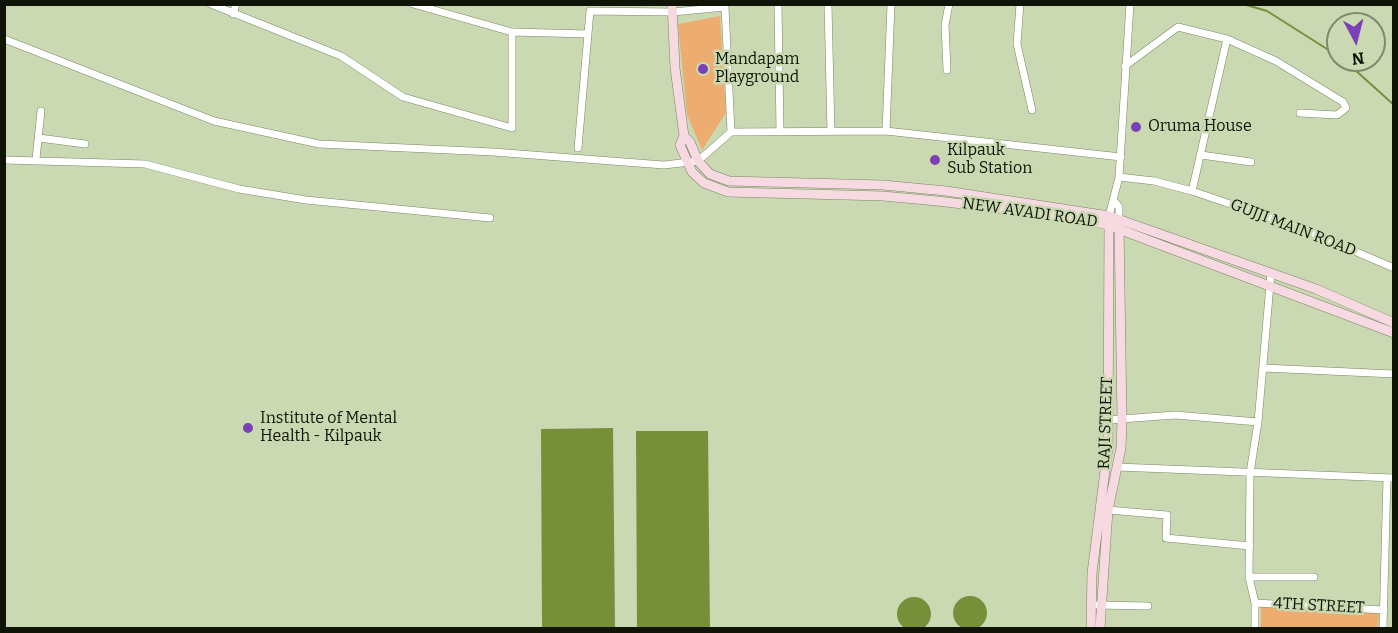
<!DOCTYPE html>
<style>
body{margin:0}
#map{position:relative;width:1398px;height:633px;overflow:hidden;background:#cad9b2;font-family:Bitter,serif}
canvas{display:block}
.frame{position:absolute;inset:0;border:6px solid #0f1406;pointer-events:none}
.north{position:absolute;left:1326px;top:12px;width:60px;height:60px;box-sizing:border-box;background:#cad9b2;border:2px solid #7f8a6d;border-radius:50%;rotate:173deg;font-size:16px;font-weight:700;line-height:24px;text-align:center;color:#0f1406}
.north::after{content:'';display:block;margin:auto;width:21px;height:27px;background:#7b40b5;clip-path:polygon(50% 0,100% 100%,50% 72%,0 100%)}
</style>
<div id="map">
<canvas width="1398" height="633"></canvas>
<div class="frame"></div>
<div class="north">N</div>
</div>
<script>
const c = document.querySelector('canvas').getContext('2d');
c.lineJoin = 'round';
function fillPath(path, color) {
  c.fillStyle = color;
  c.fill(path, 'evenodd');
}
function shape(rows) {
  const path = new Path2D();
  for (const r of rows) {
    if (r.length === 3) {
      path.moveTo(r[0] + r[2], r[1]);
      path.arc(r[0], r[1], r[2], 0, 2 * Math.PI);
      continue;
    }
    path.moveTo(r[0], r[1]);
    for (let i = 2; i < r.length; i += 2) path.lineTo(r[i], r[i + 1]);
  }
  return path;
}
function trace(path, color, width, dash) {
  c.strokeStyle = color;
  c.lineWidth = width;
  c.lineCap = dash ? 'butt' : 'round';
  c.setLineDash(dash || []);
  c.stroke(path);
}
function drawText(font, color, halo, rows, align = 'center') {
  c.font = font + ' Bitter,serif';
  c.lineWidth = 5;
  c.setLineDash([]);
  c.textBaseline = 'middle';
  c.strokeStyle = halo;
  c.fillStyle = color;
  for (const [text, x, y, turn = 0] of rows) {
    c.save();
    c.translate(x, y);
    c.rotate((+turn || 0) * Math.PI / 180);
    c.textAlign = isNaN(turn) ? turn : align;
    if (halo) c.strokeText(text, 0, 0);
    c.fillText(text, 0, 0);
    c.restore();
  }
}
const green = shape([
 [720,16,726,113,702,150,687,115,678,24],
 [1261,605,1379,613,1378,628,1261,628]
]);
const water = shape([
 [613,428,615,628,542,628,541,429],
 [636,431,708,431,710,628,637,628],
 [970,613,17],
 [914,614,17]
]);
const stream = shape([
 [1243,4,1267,11,1338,56],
 [1344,60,1394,105]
]);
const street = shape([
 [211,4,341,56,403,97,512,128,512,32],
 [413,4,512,32,588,34],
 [778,4,780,132],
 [828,4,831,132],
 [1020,4,1017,44,1032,110],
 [725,7,731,132],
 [233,14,236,4],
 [4,39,214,121,319,144,493,152,664,165,698,161,731,132,886,131,1121,157],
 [1125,66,1178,27,1227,39,1276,61,1343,102,1346,108,1337,115,1300,113],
 [947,70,945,25,949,4],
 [886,131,891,4],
 [39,138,85,144],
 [578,148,590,11,673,12,725,7,725,4],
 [1201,155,1251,162],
 [36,159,41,111],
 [4,160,145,164,239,189,306,200,490,218],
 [1119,177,1154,181,1192,191,1298,227,1394,268],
 [1192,191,1227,39],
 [1115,202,1119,207,1119,218],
 [1109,216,1119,177,1130,4],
 [1263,368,1394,374],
 [1108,420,1175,415,1258,422],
 [1117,467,1394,478],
 [1108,510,1167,515,1166,538,1250,546],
 [1249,577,1314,577],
 [1255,603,1384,610],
 [1097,605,1148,606],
 [1255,628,1255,603,1249,577,1250,473,1258,422,1271,273],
 [1383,628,1387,478]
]);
const secondary = shape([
 [672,4,675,68,684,136,680,145,692,172,704,183,728,192,883,196,937,201,1074,217,1108,225,1394,333],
 [684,136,690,142,698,161,710,174,729,181,883,185,946,191,1109,216,1316,289,1394,323],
 [1091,628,1092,573,1108,447,1109,221],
 [1100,628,1108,510,1121,448,1122,420,1119,224]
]);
const markers = [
 [703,69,6,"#7b40b5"],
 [1136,127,6,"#7b40b5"],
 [935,160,6,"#7b40b5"],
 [248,428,6,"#7b40b5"]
];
const poiNames = [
 ["Mandapam",715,60],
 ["Playground",715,78],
 ["Oruma House",1148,127],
 ["Kilpauk",947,151],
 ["Sub Station",947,169],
 ["Institute of Mental",260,419],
 ["Health - Kilpauk",260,437]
];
const streetNames = [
 ["NEW AVADI ROAD",1030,213,8],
 ["GUJJI MAIN ROAD",1293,228,21],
 ["RAJI STREET",1106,423,-88],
 ["4TH STREET",1319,606,3]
];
fillPath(green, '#edad71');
fillPath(water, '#76903a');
trace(stream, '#76903a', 2);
trace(street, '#7a8763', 8);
trace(secondary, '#7a8763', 10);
trace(street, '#fff', 7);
trace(secondary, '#f7d9e1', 9);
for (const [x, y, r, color] of markers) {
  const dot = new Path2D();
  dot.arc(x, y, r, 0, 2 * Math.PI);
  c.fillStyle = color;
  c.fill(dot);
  trace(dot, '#cad9b2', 2);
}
drawText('16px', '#0f1406', '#cad9b2', poiNames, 'left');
drawText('16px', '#0f1406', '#cad9b2', streetNames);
</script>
